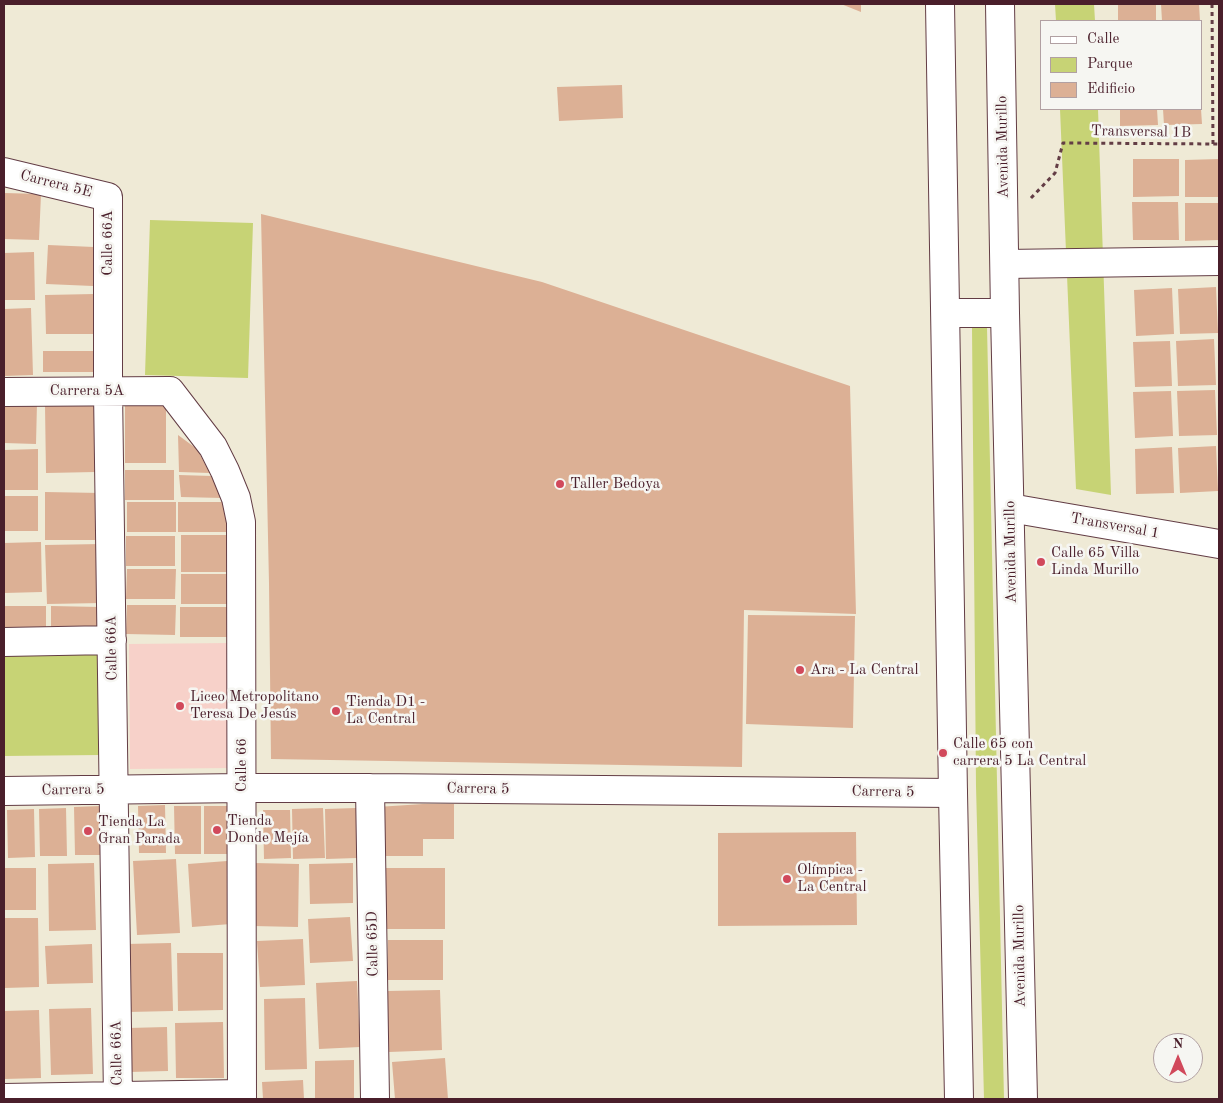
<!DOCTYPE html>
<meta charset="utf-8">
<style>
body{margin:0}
#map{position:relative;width:1223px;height:1103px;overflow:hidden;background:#efead6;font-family:"Old Standard TT",serif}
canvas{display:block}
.frame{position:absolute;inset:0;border:5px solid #4a1f2b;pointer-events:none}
.legend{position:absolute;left:1040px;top:20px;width:162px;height:90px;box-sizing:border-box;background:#f6f6f2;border:1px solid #b1a0a2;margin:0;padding:6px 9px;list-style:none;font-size:15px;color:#4a1f2b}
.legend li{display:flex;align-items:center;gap:10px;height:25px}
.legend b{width:25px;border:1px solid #b1a0a2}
.north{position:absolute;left:1153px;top:1033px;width:50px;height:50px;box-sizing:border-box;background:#f6f6f2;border:1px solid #b1a0a2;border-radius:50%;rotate:0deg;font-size:14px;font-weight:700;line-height:20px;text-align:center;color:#4a1f2b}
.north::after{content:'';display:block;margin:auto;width:18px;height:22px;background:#d1495b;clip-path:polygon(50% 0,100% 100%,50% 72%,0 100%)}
</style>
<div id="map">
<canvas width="1223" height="1103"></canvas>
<div class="frame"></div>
<ul class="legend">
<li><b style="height:6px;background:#fff"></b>Calle</li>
<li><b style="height:14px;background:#c7d375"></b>Parque</li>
<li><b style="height:14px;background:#dcb095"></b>Edificio</li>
</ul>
<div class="north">N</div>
</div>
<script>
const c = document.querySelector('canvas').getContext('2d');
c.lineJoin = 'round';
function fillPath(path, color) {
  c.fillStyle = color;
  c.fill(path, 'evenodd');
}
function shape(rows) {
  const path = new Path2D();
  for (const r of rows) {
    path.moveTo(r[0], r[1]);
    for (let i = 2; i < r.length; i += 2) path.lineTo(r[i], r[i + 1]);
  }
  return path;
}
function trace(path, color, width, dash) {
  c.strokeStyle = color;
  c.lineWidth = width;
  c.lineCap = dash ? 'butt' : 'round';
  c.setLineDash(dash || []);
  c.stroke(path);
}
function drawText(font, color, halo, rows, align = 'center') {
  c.font = font + ' "Old Standard TT",serif';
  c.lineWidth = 5;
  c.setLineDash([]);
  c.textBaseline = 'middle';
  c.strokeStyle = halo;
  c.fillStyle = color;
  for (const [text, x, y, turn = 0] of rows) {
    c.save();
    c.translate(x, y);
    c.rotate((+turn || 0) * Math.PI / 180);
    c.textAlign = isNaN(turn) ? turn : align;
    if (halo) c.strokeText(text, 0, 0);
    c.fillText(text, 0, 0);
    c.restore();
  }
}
const built = shape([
 [229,643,230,768,130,769,129,644]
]);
const green = shape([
 [1055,4,1094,4,1095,21,1056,21],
 [1060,109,1098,109,1111,495,1076,489],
 [150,220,253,223,248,378,145,375],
 [987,327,1004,1099,984,1099,976,786,972,328],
 [100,651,100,755,4,756,4,652]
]);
const building = shape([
 [841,4,861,4,861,12],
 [1118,4,1156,4,1156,21,1118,21],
 [1161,4,1199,4,1200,21,1162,21],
 [622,85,623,118,559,121,557,87],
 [1120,109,1157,109,1158,125,1120,126],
 [1163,109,1201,109,1202,124,1164,125],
 [1133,159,1179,159,1179,196,1133,197],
 [1219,159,1219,197,1185,197,1185,160],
 [4,193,41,194,39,240,4,239],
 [1132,202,1178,202,1179,240,1133,240],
 [1185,203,1219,203,1219,240,1185,241],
 [261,214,542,282,850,386,856,614,744,610,742,767,271,759,269,583],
 [48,245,94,247,93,286,46,284],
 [34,252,35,300,4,300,4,253],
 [1216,287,1218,333,1180,334,1178,289],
 [1172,288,1174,334,1136,336,1134,290],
 [94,294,94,334,46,334,45,295],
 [31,308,33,375,4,376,4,309],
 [1214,339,1216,385,1178,386,1176,341],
 [1170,341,1172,386,1135,387,1133,342],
 [43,351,96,351,96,372,43,372],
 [1215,390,1217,435,1179,436,1177,391],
 [1171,391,1173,436,1135,438,1133,392],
 [4,402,37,403,36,444,4,443],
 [94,405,95,472,46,473,45,406],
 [125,405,166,405,166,463,125,463],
 [178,435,197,449,210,473,179,472],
 [1216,446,1218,491,1180,493,1178,448],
 [1172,447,1174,493,1136,494,1135,449],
 [38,449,38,490,4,490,4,450],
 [125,470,174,470,174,500,125,500],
 [179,475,212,476,222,498,181,497],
 [45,492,101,493,101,540,45,540],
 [4,496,38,496,38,531,4,531],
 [127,502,176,502,176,532,127,532],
 [178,502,227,502,227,532,178,532],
 [181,535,227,535,227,572,181,572],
 [126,536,175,536,175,566,126,566],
 [41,542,42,592,4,593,4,543],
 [101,544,102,603,47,604,45,545],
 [127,569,176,569,175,599,126,599],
 [181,574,230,574,230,604,181,604],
 [127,605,176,605,175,635,126,634],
 [4,606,46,606,46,636,4,636],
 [51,606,100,607,100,637,51,637],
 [180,607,229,607,229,637,180,637],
 [748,615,855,616,853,728,746,724],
 [423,804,454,804,454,839,423,839,423,856,376,856,377,807],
 [165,805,166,853,139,853,138,806],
 [101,806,102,855,75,855,74,807],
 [174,806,201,806,201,854,175,854],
 [204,806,230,806,231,854,204,854],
 [66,808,67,856,40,856,39,809],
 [323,808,325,858,293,859,292,809],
 [356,808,357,858,326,859,325,809],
 [34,809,35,857,8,858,7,810],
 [263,810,290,810,291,858,264,859],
 [856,832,857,925,718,926,718,833],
 [176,859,180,933,137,935,133,861],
 [227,861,231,924,192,927,188,864],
 [94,863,96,930,49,931,48,864],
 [254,863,299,864,298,927,253,926],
 [353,863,353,903,310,904,309,864],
 [4,868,36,868,36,910,4,910],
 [382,868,445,868,445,929,382,929],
 [350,917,353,961,310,963,308,919],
 [4,918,38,918,39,987,4,988],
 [303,939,305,985,260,987,257,941],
 [388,940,443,940,443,980,388,980],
 [171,943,173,1011,128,1012,126,944],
 [92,944,93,983,47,984,45,946],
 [177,953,223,953,223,1010,178,1011],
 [357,981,360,1047,319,1049,316,983],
 [440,990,442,1050,389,1052,387,991],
 [305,998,307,1069,265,1070,264,999],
 [91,1008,93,1074,51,1075,49,1009],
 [39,1010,41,1078,4,1079,4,1011],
 [223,1022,224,1078,176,1078,175,1023],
 [167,1027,168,1071,129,1072,128,1028],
 [445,1058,448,1099,395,1099,392,1062],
 [354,1060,354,1099,315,1099,315,1061],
 [303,1080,304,1099,263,1099,262,1082]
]);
const path = shape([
 [1212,4,1213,144],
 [1031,198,1055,173,1063,143,1219,144]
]);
const minor = shape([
 [4,172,108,197,108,391,118,1099],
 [1005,264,1219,261],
 [4,392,170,391,213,447,225,471,236,498,241,522,242,1099],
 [1010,508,1219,544],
 [4,642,112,640],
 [370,788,375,1099],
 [4,791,242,788,370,788,953,793],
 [4,1098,242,1094]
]);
const major = shape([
 [940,4,953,793,959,1099],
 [1000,4,1005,313,1023,1099],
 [946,313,1005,313]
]);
const markers = [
 [560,484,5,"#d1495b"],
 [1041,562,5,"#d1495b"],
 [800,670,5,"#d1495b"],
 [180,706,5,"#d1495b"],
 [336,711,5,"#d1495b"],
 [943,753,5,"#d1495b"],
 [217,830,5,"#d1495b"],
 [88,831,5,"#d1495b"],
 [787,879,5,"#d1495b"]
];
const streetNames = [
 ["Transversal 1B",1141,132,1],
 ["Avenida Murillo",1003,147,-91],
 ["Carrera 5E",56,184,14],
 ["Calle 66A",108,243,-90],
 ["Carrera 5A",87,391],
 ["Transversal 1",1115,526,10],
 ["Avenida Murillo",1011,552,-91],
 ["Calle 66A",112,648,-91],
 ["Calle 66",242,765,-90],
 ["Carrera 5",478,789,1],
 ["Carrera 5",73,790,-1],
 ["Carrera 5",883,792,1],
 ["Calle 65D",373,944,-91],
 ["Avenida Murillo",1020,956,-91],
 ["Calle 66A",117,1053,-91]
];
const poiNames = [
 ["Taller Bedoya",570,484],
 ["Calle 65 Villa",1051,553],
 ["Linda Murillo",1051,570],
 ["Ara - La Central",810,670],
 ["Liceo Metropolitano",190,697],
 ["Teresa De Jesús",190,714],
 ["Tienda D1 -",346,702],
 ["La Central",346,719],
 ["Calle 65 con",953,744],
 ["carrera 5 La Central",953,761],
 ["Tienda",227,821],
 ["Donde Mejía",227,838],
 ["Tienda La",98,822],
 ["Gran Parada",98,839],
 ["Olímpica -",797,870],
 ["La Central",797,887]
];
fillPath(built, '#f7d1c9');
fillPath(green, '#c7d375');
fillPath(building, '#dcb095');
trace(minor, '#633d45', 30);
trace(major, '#633d45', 30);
trace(path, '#633d45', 3, [4, 4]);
trace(minor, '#fff', 28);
trace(major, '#fff', 28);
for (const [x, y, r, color] of markers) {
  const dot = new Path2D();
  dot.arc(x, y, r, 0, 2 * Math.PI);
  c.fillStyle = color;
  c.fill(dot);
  trace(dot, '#f6f6f2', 2);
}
drawText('15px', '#4a1f2b', '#f6f6f2', streetNames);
drawText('15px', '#4a1f2b', '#f6f6f2', poiNames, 'left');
</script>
